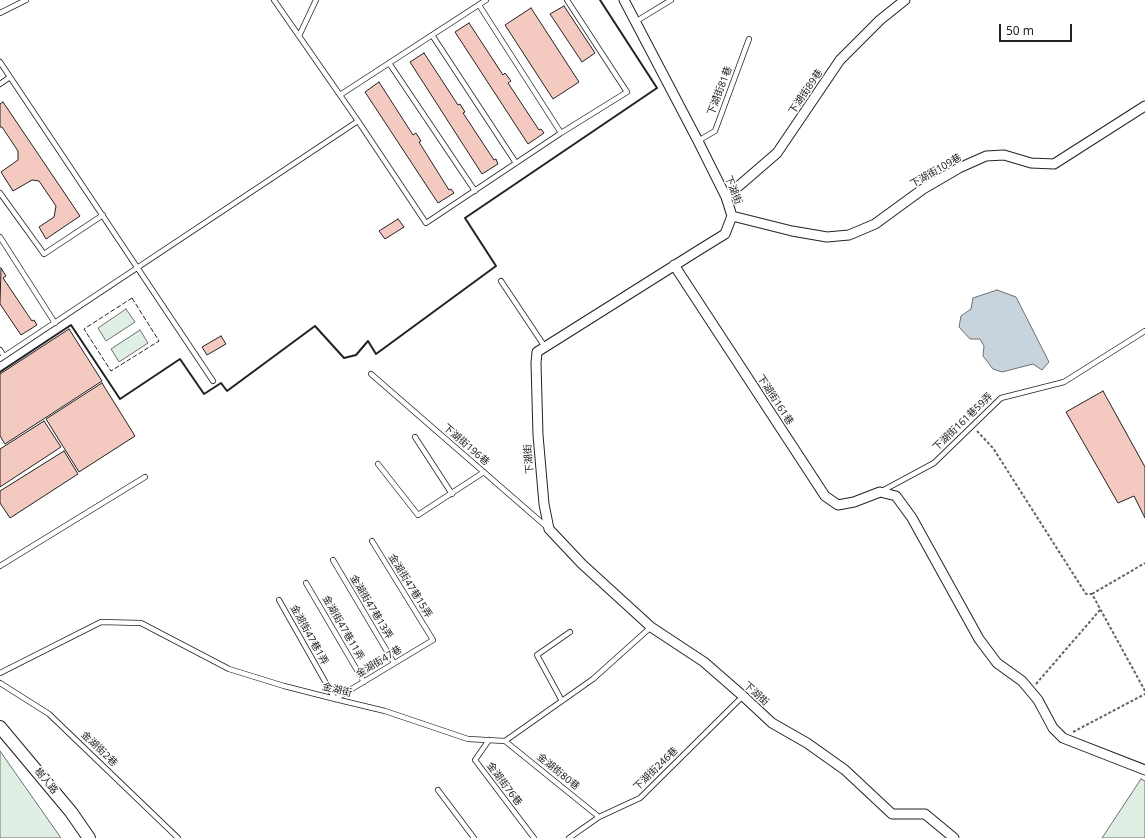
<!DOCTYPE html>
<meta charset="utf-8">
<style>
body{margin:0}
#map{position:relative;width:1145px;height:838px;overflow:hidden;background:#fff;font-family:"Noto Sans",sans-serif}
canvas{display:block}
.scale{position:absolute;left:999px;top:24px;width:73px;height:18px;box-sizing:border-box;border:2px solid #222;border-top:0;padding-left:5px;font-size:12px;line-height:14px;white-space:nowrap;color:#222;-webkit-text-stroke:3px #fff;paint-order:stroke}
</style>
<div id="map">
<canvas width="1145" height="838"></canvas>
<div class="scale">50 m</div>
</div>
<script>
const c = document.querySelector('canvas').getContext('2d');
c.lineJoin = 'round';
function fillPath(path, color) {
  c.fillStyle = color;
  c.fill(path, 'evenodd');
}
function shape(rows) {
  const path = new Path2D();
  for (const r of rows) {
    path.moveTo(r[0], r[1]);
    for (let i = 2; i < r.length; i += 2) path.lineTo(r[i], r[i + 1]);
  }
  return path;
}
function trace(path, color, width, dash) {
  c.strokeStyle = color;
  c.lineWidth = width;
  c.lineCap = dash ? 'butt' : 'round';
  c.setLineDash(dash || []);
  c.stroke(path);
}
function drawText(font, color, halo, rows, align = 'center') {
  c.font = font + ' "Noto Sans","Noto Sans TC",sans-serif';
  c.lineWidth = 3;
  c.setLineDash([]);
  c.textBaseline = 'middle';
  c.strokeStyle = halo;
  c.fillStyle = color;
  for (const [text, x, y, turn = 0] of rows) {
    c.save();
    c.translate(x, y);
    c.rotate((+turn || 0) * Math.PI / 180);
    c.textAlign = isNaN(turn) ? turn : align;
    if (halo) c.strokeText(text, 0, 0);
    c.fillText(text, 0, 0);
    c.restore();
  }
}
const green = shape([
 [126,309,135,322,106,341,98,328,126,309],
 [140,330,148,343,119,362,111,349,140,330],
 [0,751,61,838,0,838,0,751],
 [1141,779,1145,781,1145,838,1102,838,1141,779]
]);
const water = shape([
 [997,290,1016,297,1049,362,1042,370,1033,364,1002,372,993,369,983,356,984,346,980,339,970,339,959,327,961,316,971,309,973,298,997,290]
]);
const building = shape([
 [564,6,595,53,582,62,550,14,564,6],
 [531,8,579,82,553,99,505,25,531,8],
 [469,23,503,75,505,73,511,81,508,83,539,130,541,129,544,133,528,144,455,32,469,23],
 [424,53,458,105,460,104,465,112,463,113,494,160,496,159,498,164,482,174,410,62,424,53],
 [379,82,413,135,416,133,421,141,419,142,449,190,451,189,454,193,438,203,365,92,379,82],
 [3,102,80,216,46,239,39,227,54,217,56,206,39,181,32,180,13,191,1,172,18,160,18,151,2,127,0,127,0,104,3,102],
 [398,219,404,227,385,239,379,231,398,219],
 [1,268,6,276,3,278,32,321,34,320,37,325,21,335,0,304,1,268],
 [69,329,102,381,5,444,0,436,0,374,69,329],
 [221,336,226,344,207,355,202,347,221,336],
 [102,383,135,436,79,472,46,419,102,383],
 [1103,391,1145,467,1145,518,1134,496,1118,503,1066,412,1103,391],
 [44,421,61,447,0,487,0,449,44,421],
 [64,451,78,474,10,518,0,503,0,491,64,451]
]);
const path = shape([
 [977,431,993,448,1086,594,1092,594,1145,691],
 [1092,594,1145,563],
 [1036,684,1100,610],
 [1073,732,1145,694]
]);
const lane = shape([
 [479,5,561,133],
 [0,13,26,0],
 [635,22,671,0],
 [432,35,516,163],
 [299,36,316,0],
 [0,62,213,381],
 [389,63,475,191],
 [0,84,10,77],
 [340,95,486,0],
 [358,121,426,223,561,133,627,92,567,0],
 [698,141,715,131,749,39],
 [0,193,44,254,103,215],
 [0,237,55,323],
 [501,281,545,347],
 [0,350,4,356],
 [0,359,358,121,274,0],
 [371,374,548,528],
 [415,437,452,494],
 [378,464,418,515,484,472],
 [882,491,934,463,1001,398,1064,382,1145,331],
 [333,560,394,663],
 [0,566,145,477],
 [306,583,364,682],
 [279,600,335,699,433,640,372,541],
 [0,673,101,622,141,623,229,669,284,686,335,699,385,711,468,739,505,741,593,679,651,627],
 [0,683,49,714,178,838],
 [562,701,537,655,570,632],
 [489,740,475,760,534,838],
 [505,741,599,817],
 [438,790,474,838],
 [569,838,599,817,640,798,743,696]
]);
const street = shape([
 [624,0,698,141,726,197,732,216,725,234,699,250,537,352,536,363,538,435,544,504,549,529,582,564,651,627,704,662,743,696,772,723,807,743,845,770,892,814,925,814,954,838],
 [726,197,777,153,840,60,880,20,905,0],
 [732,216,792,231,827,237,849,235,875,224,923,189,959,168,986,156,1004,155,1031,163,1054,164,1145,106],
 [674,265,825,496,838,505,854,502,880,492,896,496,912,518,979,639,997,663,1022,681,1038,700,1053,728,1063,738,1145,770]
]);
const secondary = shape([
 [0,727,71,812,89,838]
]);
const fence = shape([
 [132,298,159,341,111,371,84,329,132,298]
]);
const wall = shape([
 [0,372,71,325,120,399,180,359,204,394,221,383,227,391,315,326,344,358,356,355,368,341,376,354,496,266,465,218,657,88,600,0]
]);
const streetNames = [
 ["下湖街81巷",720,91,-69],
 ["下湖街89巷",806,92,-56],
 ["下湖街109巷",936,171,-30],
 ["下湖街",733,190,68],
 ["下湖街161巷",775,400,57],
 ["下湖街161巷59弄",963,422,-44],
 ["下湖街196巷",466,445,41],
 ["下湖街",529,459,-95],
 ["金湖街47巷15弄",410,586,58],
 ["金湖街47巷13弄",371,607,59],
 ["金湖街47巷11弄",343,628,60],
 ["金湖街47巷1弄",309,635,61],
 ["金湖街47巷",379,662,-31],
 ["金湖街",337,690,14],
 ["下湖街",756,694,42],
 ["金湖街2巷",99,749,44],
 ["下湖街246巷",656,769,-44],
 ["金湖街80巷",558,772,39],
 ["樹人路",46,781,51],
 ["金湖街76巷",504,784,53]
];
fillPath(green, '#e0efe3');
trace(green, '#6f6f6f', 1);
fillPath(water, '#c7d3dd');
trace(water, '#6f6f6f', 1);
fillPath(building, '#f3c9c0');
trace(building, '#222', 1);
trace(lane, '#222', 6);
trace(street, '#222', 11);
trace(secondary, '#222', 14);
trace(path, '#646464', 2, [3, 2]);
trace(lane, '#fff', 4.5);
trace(street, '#fff', 9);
trace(secondary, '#fff', 12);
trace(fence, '#222', 1, [5, 2]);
trace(wall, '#222', 2);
drawText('10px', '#222', '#fff', streetNames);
</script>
